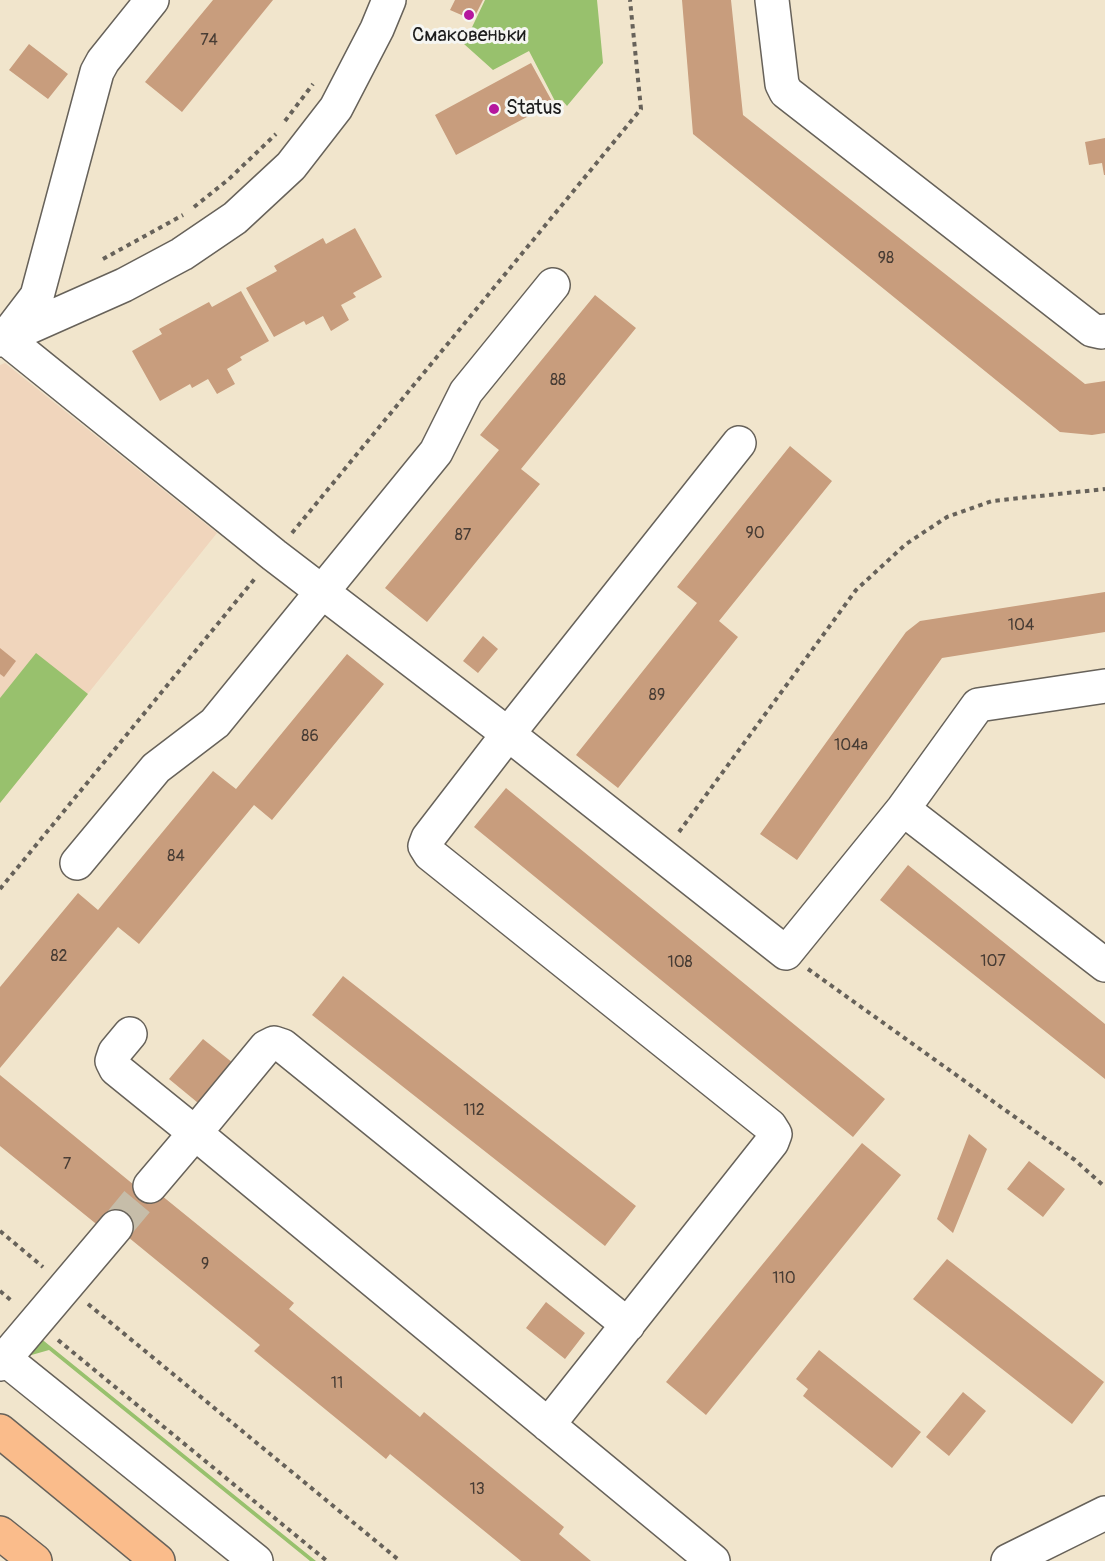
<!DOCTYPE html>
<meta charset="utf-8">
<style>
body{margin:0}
canvas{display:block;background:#f1e5cc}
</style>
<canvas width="1105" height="1561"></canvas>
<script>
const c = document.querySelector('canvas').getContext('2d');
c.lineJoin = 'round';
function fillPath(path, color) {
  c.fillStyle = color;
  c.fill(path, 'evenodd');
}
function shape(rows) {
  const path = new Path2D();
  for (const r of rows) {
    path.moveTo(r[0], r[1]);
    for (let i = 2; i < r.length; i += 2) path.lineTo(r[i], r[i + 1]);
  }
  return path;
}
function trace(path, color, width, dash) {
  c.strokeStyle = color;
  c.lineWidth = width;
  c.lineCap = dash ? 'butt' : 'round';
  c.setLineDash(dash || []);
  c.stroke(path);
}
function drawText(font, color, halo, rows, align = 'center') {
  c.font = font + ' Pangolin,sans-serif';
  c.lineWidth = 6;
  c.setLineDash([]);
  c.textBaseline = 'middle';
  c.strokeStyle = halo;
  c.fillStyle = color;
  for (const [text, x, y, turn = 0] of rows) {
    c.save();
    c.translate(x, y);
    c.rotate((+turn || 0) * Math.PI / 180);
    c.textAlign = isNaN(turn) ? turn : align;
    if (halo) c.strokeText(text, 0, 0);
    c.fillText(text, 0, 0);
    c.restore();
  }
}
const built = shape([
 [5,363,217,533,0,803,0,365]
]);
const green = shape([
 [485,0,597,0,603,63,567,106,562,100,556,103,529,51,493,70,464,44],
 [36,653,88,694,0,803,0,698],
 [39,1337,316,1561,310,1561,49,1350,21,1358]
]);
const building = shape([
 [213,0,273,0,182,112,145,82],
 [455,0,483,0,473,20,450,10],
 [682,0,731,0,743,115,1085,384,1105,381,1105,433,1092,435,1060,432,693,134],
 [29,44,68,74,48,99,9,70],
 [531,63,553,103,456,155,435,115],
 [1105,138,1105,175,1104,175,1102,163,1089,165,1085,142],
 [355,228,382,277,353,293,356,297,341,305,349,320,331,331,323,316,306,325,304,321,274,337,246,288,277,271,274,266,323,238,326,244],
 [241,291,269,341,240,357,242,360,227,369,235,384,217,394,208,379,192,388,190,384,160,401,132,351,162,334,159,329,209,302,212,307],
 [595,295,636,328,521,469,540,484,427,622,385,588,499,450,480,435],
 [790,446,832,481,719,621,738,637,618,788,576,755,697,603,677,587],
 [1105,592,1105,632,942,658,797,860,760,834,906,632,920,621],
 [483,636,498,649,478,673,463,661],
 [0,648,16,661,4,677,0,674],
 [347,654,384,684,272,820,254,805,139,944,118,927,0,1068,0,987,78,893,98,910,213,771,236,789],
 [506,788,885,1099,853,1137,474,827],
 [908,865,1105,1024,1105,1079,880,900],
 [343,976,636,1206,605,1246,312,1015],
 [203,1039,238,1067,203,1107,169,1079],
 [0,1075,134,1185,140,1178,294,1303,289,1309,420,1417,424,1412,564,1527,559,1534,591,1561,521,1561,390,1454,386,1459,254,1351,260,1345,106,1219,100,1227,0,1146],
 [969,1134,987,1149,953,1233,937,1219],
 [862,1143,901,1175,706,1415,666,1382],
 [1029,1161,1065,1189,1043,1217,1007,1189],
 [947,1259,1104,1382,1072,1424,913,1299],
 [546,1302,585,1333,565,1359,526,1328],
 [819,1350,921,1432,892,1468,803,1396,808,1389,796,1379],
 [963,1392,986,1411,949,1456,926,1437]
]);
const minorTunnel = shape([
 [116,1227,150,1186]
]);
const path = shape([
 [285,121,313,84],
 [194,207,229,179,276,134],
 [103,259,183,215],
 [292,533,641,109,630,0],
 [679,832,856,590,906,544,947,517,992,501,1105,489],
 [0,889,257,576],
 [808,969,1075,1160,1105,1187],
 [0,1231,43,1267],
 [0,1291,13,1302],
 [88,1304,400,1561],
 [58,1340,327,1561]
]);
const minor = shape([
 [772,0,782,84,786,92,1092,330,1101,332,1105,331],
 [8,334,37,296,97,72,103,61,152,0],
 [5,338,274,555,508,734,786,953,903,809,978,705,1105,686],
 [0,340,124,285,182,254,235,218,291,166,336,108,377,29,389,0],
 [903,809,1105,965],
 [77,863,156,768,215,723,436,452,466,392,553,285],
 [130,1034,115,1052,112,1061,116,1069,195,1133,266,1047,274,1043,283,1046,628,1325],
 [150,1186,195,1133,713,1561],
 [0,1355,256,1561],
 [0,1364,116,1227],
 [548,1425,772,1142,775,1134,770,1126,430,854,425,846,428,838,508,734,739,443],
 [1008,1561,1105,1513]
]);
const major = shape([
 [0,1431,158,1561],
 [0,1533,35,1561]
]);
const markers = [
 [469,15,6,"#b5179e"],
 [494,109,6,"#b5179e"]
];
const numberNames = [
 ["74",209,41],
 ["98",886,259],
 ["88",558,381],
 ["90",755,534],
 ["87",463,536],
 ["104",1021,626],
 ["89",657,696],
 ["86",310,737],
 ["104а",851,746],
 ["84",176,857],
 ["82",59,957],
 ["107",993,962],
 ["108",680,963],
 ["112",474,1111],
 ["7",67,1165],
 ["9",205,1265],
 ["110",784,1279],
 ["11",337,1384],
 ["13",477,1490]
];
const poiNames = [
 ["Смаковеньки",469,36],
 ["Status",506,109,"left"]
];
fillPath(built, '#f0d5bc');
fillPath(green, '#98c16d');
fillPath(building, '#c89d7d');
trace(minorTunnel, '#c6bda9', 33, [33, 16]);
trace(minor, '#67625a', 36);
trace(major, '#67625a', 36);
trace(path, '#67625a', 4, [4.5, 4.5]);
trace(minor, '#fff', 33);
trace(major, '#fabc8b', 33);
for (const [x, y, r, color] of markers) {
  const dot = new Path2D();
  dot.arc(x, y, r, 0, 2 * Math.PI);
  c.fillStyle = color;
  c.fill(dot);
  trace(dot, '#f6f6f2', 2);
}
drawText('16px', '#473c34', null, numberNames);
drawText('20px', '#1c1c1c', '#f6f6f2', poiNames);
</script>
